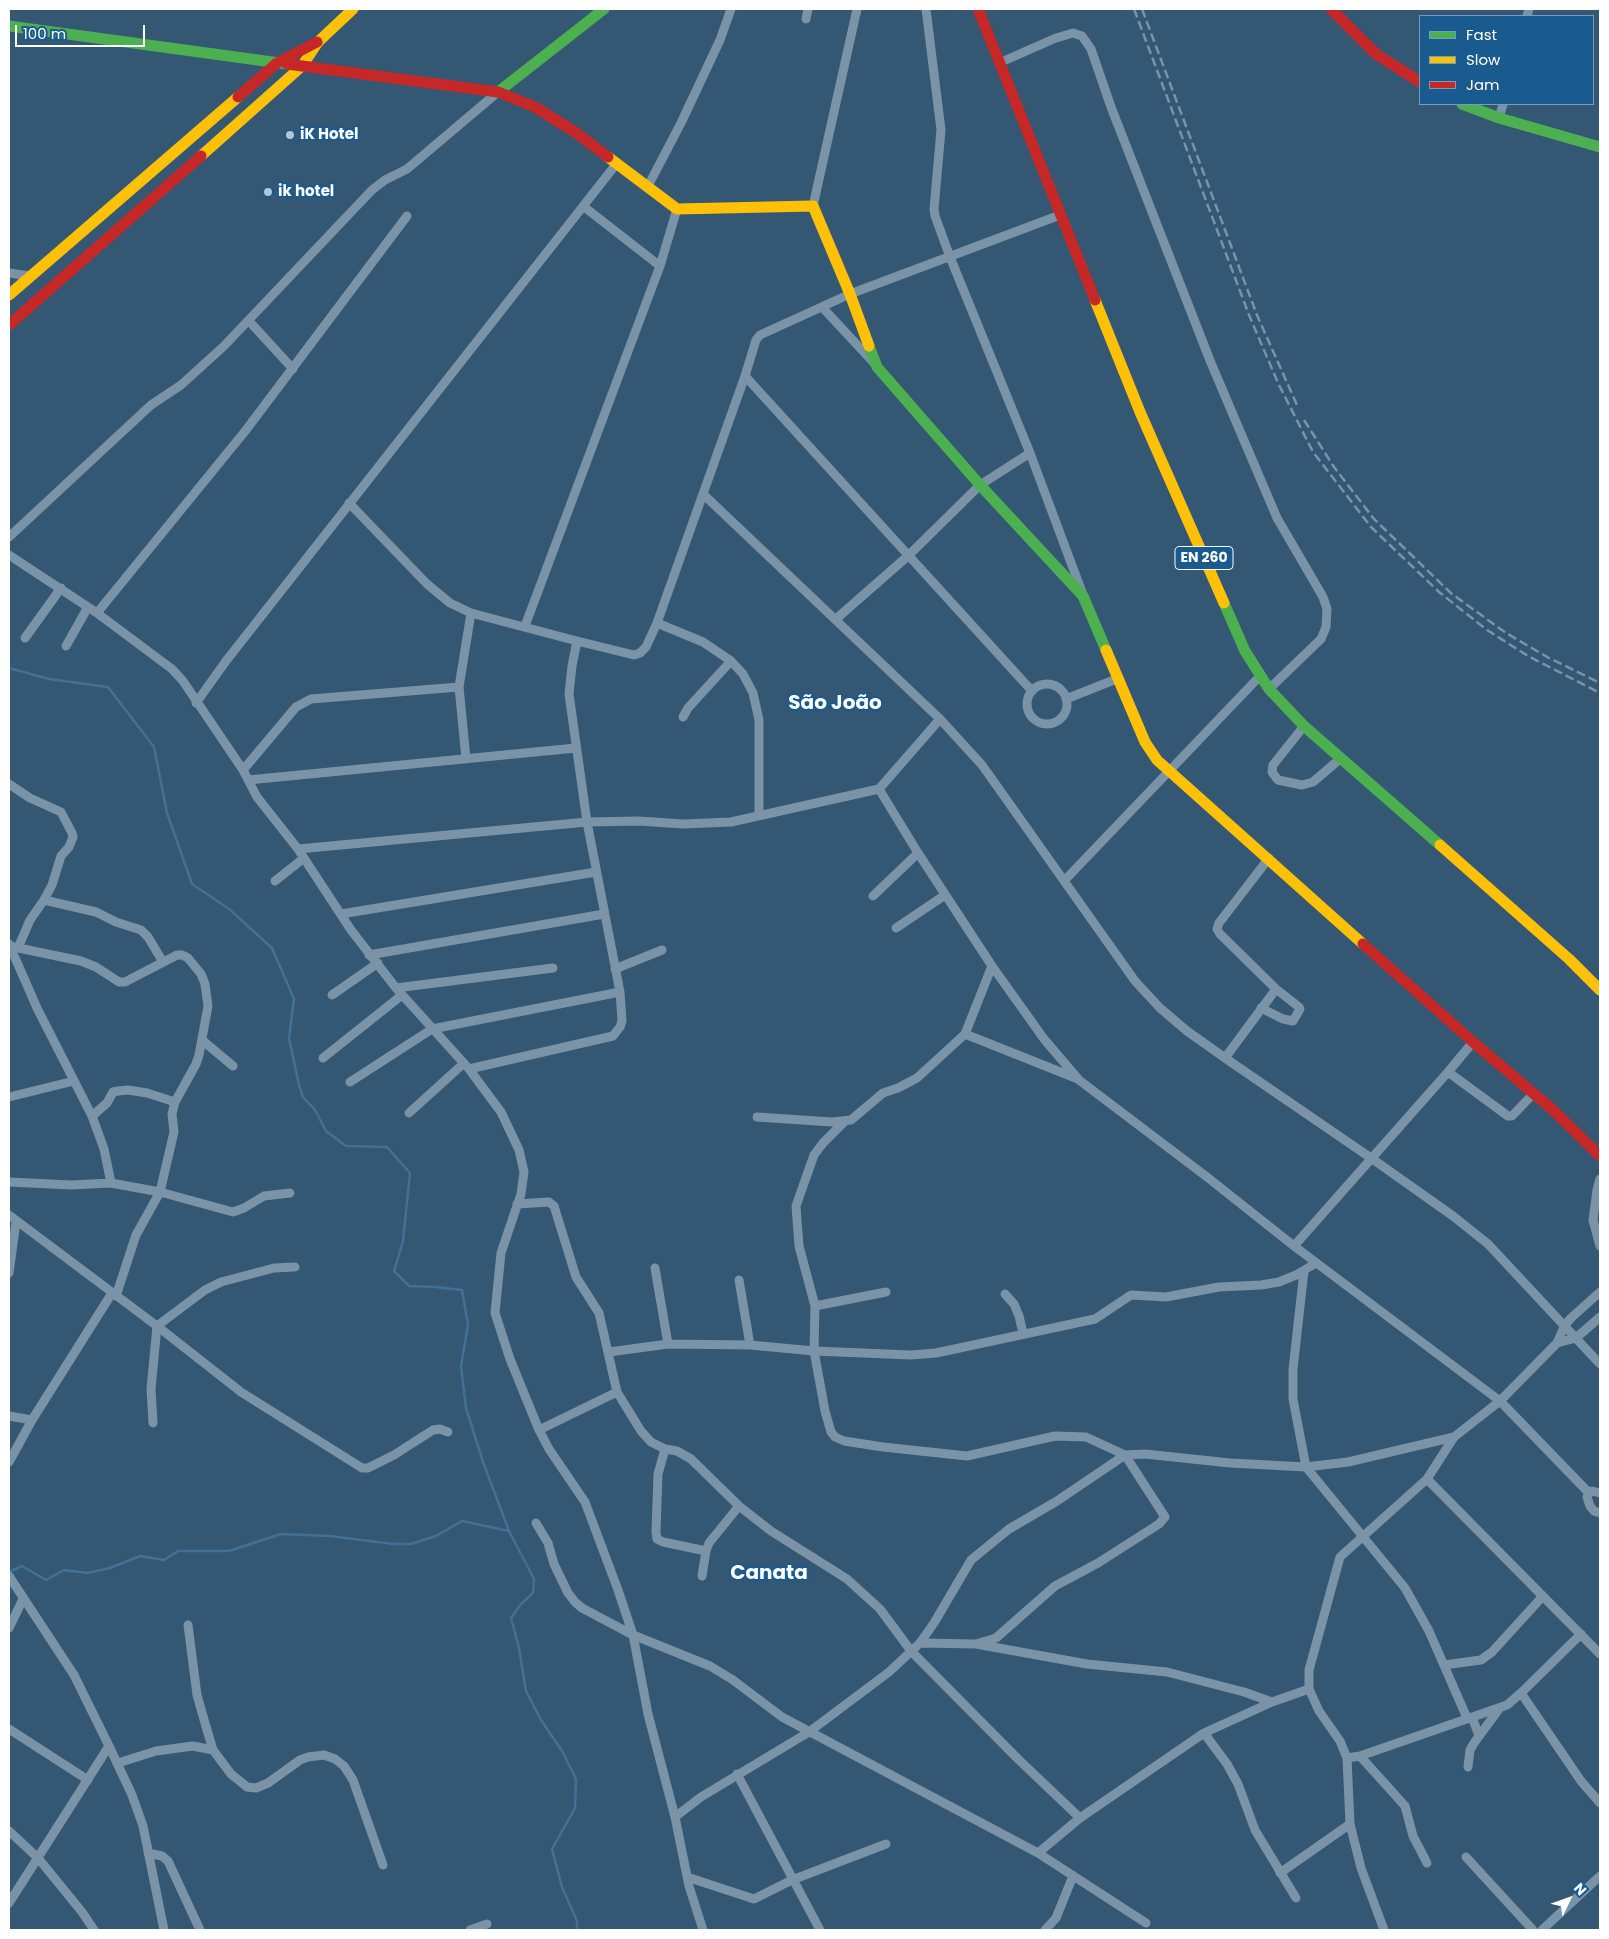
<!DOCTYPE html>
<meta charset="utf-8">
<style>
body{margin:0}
#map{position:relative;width:1609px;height:1939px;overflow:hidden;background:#345774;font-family:Poppins,sans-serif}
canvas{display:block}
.frame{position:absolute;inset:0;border:10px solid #fff;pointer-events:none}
.legend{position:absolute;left:1419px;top:15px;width:175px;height:90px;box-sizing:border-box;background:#195a8f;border:1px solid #759cbc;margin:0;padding:6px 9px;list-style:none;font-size:15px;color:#fff}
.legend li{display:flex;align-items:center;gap:10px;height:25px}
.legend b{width:25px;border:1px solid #759cbc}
.north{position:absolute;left:1544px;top:1874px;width:50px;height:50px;-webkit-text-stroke:4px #195a8f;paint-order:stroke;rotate:48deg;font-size:14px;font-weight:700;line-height:20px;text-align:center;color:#fff}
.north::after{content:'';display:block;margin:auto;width:18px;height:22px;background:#fff;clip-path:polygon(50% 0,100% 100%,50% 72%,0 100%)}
.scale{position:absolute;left:15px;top:25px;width:130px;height:22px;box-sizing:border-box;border:2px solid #fff;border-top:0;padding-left:6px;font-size:15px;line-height:18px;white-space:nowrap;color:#fff;-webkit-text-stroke:4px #195a8f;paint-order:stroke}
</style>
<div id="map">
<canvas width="1609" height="1939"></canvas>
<div class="frame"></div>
<ul class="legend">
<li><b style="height:6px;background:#4caf50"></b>Fast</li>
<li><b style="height:6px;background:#ffc107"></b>Slow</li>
<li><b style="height:6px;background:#c62828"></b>Jam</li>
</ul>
<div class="north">N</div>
<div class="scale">100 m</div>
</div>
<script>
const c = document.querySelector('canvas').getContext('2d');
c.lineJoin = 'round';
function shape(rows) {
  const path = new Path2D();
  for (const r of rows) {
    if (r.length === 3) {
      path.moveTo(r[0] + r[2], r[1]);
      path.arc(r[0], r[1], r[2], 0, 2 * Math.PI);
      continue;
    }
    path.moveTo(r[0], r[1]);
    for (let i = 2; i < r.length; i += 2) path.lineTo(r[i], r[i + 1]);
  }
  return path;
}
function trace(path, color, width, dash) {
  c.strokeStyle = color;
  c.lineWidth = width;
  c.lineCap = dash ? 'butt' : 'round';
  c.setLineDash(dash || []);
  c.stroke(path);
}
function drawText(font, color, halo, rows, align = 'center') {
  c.font = font + ' Poppins,sans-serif';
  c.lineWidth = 4;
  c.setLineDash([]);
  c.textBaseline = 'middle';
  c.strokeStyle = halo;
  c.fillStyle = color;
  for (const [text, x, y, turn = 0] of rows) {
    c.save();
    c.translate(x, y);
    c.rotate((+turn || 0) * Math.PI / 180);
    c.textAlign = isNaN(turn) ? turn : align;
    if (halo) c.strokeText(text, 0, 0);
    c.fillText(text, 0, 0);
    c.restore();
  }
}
const stream = shape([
 [9,668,49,679,108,687,154,747,167,813,192,884,229,909,272,948,294,999,289,1038,299,1085,303,1097,315,1110,326,1131,346,1146,387,1147,410,1173,403,1241,394,1271,409,1286,435,1287,462,1290,468,1325,461,1366,466,1408,483,1462,509,1531,534,1579,533,1593,521,1604,511,1618,519,1648,526,1691,541,1720,562,1751,576,1779,575,1808,552,1849,562,1887,577,1921,577,1930],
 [9,1572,22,1566,46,1580,64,1570,88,1573,110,1568,140,1556,164,1560,178,1551,229,1551,281,1534,330,1536,393,1544,411,1544,436,1536,462,1521,509,1531]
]);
const street = shape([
 [926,9,941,130,934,209,935,216,950,257,1030,453,1082,592],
 [1527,16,1529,9],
 [806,19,808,9],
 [999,63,1056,38,1073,33,1082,36,1091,49,1111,107,1211,363,1277,518,1323,597,1327,609,1326,627,1321,639,1269,689],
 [1499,118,1503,104],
 [648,186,681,123,720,40,731,9],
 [583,206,660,266],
 [813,206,857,9],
 [9,273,30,276],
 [822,307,874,363],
 [249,321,293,369],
 [745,376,1032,691],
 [703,494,940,719,982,765,1135,981,1160,1008,1187,1031,1225,1058,1371,1158,1453,1216,1488,1244,1600,1364],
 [349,503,427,584,450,603,471,613,577,641,634,655,640,653,646,647,657,623,745,376,756,340,760,335,850,294,1060,215],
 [9,537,151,405,181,385,224,346,372,190,385,180,407,169,498,92],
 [9,555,97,613,172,669,183,681,243,770,257,797,298,849,351,930,396,988,469,1069,501,1112,519,1150,524,1172,521,1194,501,1253,495,1313,510,1359,539,1430,549,1449,585,1502,618,1590,633,1635,648,1714,675,1817],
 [97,613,246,430,407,216],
 [836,619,909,555,980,485,1030,453],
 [657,623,703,642,731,661,743,674,753,693,759,720,759,814],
 [525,626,660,266,677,209],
 [25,638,61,588],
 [66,646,88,607],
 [1047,704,20],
 [459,687,466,759],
 [1066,699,1119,678],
 [196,703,226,661,617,163],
 [683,717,688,708,731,661],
 [1304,726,1273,765,1272,772,1278,780,1302,785,1313,782,1341,758],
 [243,770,296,707,311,699,459,687,471,613],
 [248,780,576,748],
 [9,784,30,798,61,812,72,833,73,837,69,847,61,856,52,885,44,900,30,920,18,948],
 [879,789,918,853,992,966,1044,1039,1079,1080,1207,1177,1294,1246,1500,1401,1589,1493],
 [298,849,587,822,639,821,683,824,731,822,879,789,940,719],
 [275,881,304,858],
 [1064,881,1260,676],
 [873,896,918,853],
 [44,900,96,912,116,922,141,930,148,937,163,962],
 [341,914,596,872],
 [896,928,945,895],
 [9,944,37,1008,92,1116,104,1149,111,1183],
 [9,946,81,961,96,967,119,982,125,982,177,955,182,955,188,958,201,974,205,984,208,1006,199,1055,196,1064,175,1102,172,1114,174,1132,160,1192,136,1235,116,1296],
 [369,955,604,914],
 [615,969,662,950],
 [396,988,553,968],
 [332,995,378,963],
 [1261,1008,1283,1019,1293,1021,1300,1009,1299,1007,1276,989],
 [965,1034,1078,1079],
 [202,1040,233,1066],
 [323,1058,402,995],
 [1225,1058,1276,989,1220,934,1217,929,1219,923,1269,858],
 [469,1069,613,1036,620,1027,622,1021,620,992,587,822,569,694,572,666,577,641],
 [1448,1072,1508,1116,1512,1116,1534,1093],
 [350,1082,432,1029,620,992],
 [9,1097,74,1081],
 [409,1113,463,1064],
 [92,1116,107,1103,113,1092,118,1091,128,1090,147,1093,175,1102],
 [757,1117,832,1122,851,1120,883,1093,898,1088,917,1078,965,1034,992,966],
 [1600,1179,1597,1190,1593,1220,1600,1246],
 [9,1182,71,1185,111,1183,160,1192,233,1212,244,1208,264,1196,290,1193],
 [517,1204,549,1202,554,1206,576,1277,599,1313,617,1392,641,1431,651,1442,665,1449,677,1451,691,1459,739,1506,771,1531,847,1579,880,1609,911,1651,1018,1759,1080,1818],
 [9,1215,157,1326,241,1392,362,1468,368,1468,394,1455,433,1430,440,1429,448,1432],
 [1294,1246,1448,1072,1473,1042],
 [655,1268,668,1344],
 [1304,1271,1293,1369,1293,1399,1306,1467,1405,1588,1429,1631,1467,1718],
 [9,1273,16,1222],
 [739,1280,750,1345],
 [886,1292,815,1306,814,1351,825,1411,831,1432,835,1437,844,1441,883,1447,967,1456,1055,1436,1086,1437,1125,1455,1165,1517,1159,1524,1098,1563,1055,1586,996,1638,976,1644],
 [1005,1294,1014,1304,1019,1316,1023,1333],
 [815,1306,799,1246,796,1206,814,1155,823,1143,844,1122],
 [1557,1343,1576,1338,1600,1317],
 [609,1352,668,1344,750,1345,814,1351,911,1355,936,1353,1095,1319,1131,1295,1166,1297,1219,1287,1261,1285,1279,1282,1296,1275,1316,1263],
 [9,1416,32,1420],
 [153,1423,151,1389,157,1326,205,1290,221,1282,274,1268,295,1267],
 [539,1430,617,1392],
 [665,1449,658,1474,656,1532,657,1539,663,1542,706,1551],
 [9,1462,32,1420,112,1293],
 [1427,1479,1600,1654],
 [1589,1493,1587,1497,1590,1506,1594,1511,1600,1513],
 [1589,1493,1592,1491,1600,1493],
 [536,1523,548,1543,554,1564,568,1593,575,1602,582,1608,633,1635,710,1666,733,1680,782,1717,1038,1853,1146,1923],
 [9,1576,74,1675,109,1746,9,1903],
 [702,1576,706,1551,709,1543,739,1506],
 [188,1625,197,1695,205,1723,213,1750,231,1774,247,1787,256,1788,268,1783,300,1760,308,1757,324,1755,335,1759,344,1766,353,1780,383,1865],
 [9,1628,23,1599],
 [1581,1634,1521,1693,1507,1705,1360,1756,1347,1758,1340,1741,1319,1711,1309,1689,1309,1670,1340,1557,1427,1479,1454,1437,1500,1401,1557,1343,1565,1325,1571,1318,1600,1292],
 [920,1643,976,1644,1087,1664,1167,1672,1244,1692,1272,1702],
 [1444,1665,1481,1660,1492,1652,1543,1596],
 [1521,1693,1581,1781,1600,1803],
 [1472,1717,1479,1736],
 [9,1729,88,1780],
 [1204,1733,1227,1764,1238,1784,1255,1830,1296,1898],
 [109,1746,132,1795,143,1826,164,1930],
 [1360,1756,1405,1806,1413,1836,1427,1863],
 [1347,1758,1350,1824,1361,1868,1384,1930],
 [118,1763,156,1751,178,1748,193,1746,213,1750],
 [1468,1767,1470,1750,1474,1743,1499,1709],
 [737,1774,820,1930],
 [9,1831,38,1858,82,1912,94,1930],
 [148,1853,162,1856,168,1861,200,1930],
 [1038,1853,1080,1818,1204,1733,1272,1702,1309,1689],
 [1466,1857,1533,1930],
 [1280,1873,1350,1824],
 [687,1877,754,1899,792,1880,886,1844],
 [470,1930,487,1924],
 [703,1930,689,1886,675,1817,701,1797,809,1732,889,1672,920,1643,934,1623,971,1560,1009,1529,1057,1501,1125,1455,1145,1454,1230,1463,1306,1467,1348,1462,1454,1437],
 [1045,1930,1056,1918,1073,1876],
 [1542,1930,1600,1876]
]);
const fast = shape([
 [9,26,287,64],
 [498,92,604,9],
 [1462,104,1499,118,1600,147],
 [869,346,877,367,980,485,1083,596,1106,650],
 [1224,603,1245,651,1269,689,1304,726,1440,845]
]);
const slow = shape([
 [201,156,302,66,318,42,353,9],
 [608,157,677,209,813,206,850,294,869,346],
 [9,295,238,97],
 [1095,300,1140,412,1224,603],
 [1106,650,1145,742,1157,760,1363,944],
 [1440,845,1569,959,1600,990]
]);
const jam = shape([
 [978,9,1095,300],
 [1331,9,1376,54,1420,82],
 [287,64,498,92,535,107,575,132,608,157],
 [238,97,277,63,317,42],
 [9,325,201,156],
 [1363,944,1473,1042,1553,1110,1600,1156]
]);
const rail = shape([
 [1134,9,1249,315,1278,383,1313,452,1371,527,1439,592,1487,630,1528,656,1600,693],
 [1142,9,1257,315,1297,405],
 [1304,420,1334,467,1374,519,1452,594,1506,633,1549,658,1600,683]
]);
const markers = [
 [290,135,5,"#b8c4ce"],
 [268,192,5,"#b8c4ce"]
];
const shields = [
 [1204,558,58]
];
const shieldNames = [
 ["EN 260",1204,558]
];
const poiNames = [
 ["iK Hotel",300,135],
 ["ik hotel",278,192]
];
const districtNames = [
 ["São João",835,704],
 ["Canata",769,1574]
];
trace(stream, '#437095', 2.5);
trace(street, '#7b93a7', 9);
trace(fast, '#4caf50', 11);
trace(slow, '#ffc107', 11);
trace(jam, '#c62828', 11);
trace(rail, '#7c93a7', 2.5, [9, 4]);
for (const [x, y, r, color] of markers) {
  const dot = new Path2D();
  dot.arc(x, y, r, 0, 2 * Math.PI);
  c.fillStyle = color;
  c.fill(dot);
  trace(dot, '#195a8f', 2);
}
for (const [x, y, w] of shields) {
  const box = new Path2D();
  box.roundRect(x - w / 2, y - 11.5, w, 23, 4);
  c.fillStyle = '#195a8f';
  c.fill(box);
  trace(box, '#fff', 1);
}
drawText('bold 14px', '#fff', null, shieldNames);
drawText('bold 15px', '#fff', '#195a8f', poiNames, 'left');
drawText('bold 20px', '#fff', '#195a8f', districtNames);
</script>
